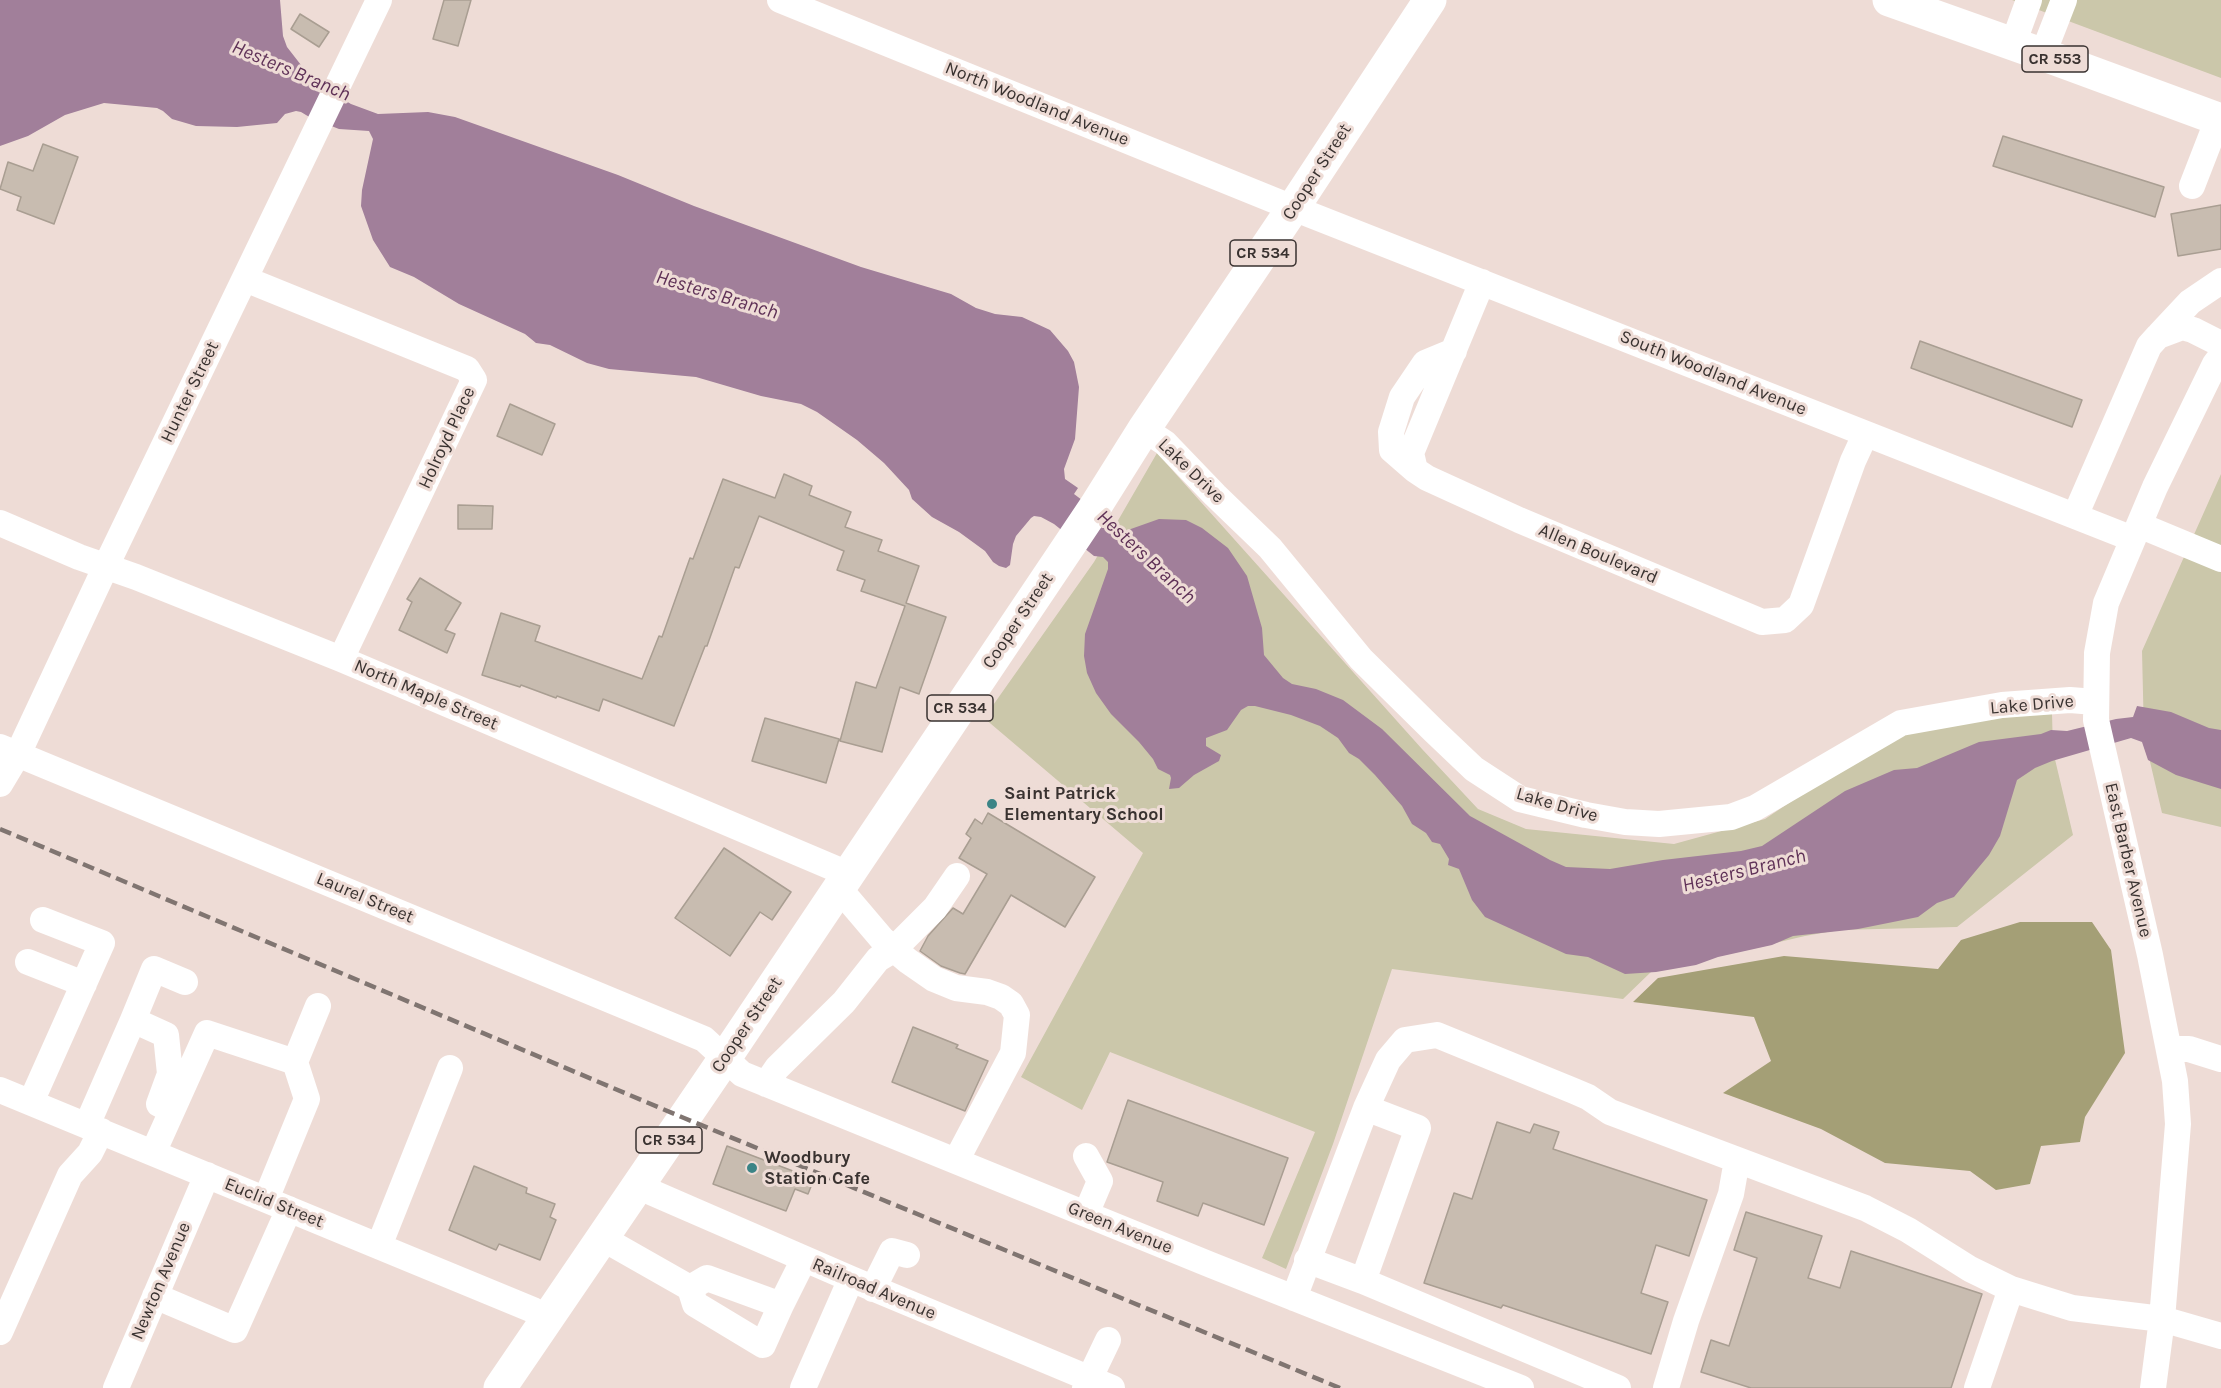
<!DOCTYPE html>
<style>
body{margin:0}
canvas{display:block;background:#eedcd6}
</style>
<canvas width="2221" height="1388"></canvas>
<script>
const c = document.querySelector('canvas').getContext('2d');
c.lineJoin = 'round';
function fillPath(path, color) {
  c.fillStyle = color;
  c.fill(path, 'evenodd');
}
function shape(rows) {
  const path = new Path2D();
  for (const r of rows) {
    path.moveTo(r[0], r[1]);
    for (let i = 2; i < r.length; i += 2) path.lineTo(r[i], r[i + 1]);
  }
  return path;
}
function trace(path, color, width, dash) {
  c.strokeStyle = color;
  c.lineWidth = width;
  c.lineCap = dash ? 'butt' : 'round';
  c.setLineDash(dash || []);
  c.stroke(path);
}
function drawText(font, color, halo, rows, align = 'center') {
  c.font = font + ' Karla,sans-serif';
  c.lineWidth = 6;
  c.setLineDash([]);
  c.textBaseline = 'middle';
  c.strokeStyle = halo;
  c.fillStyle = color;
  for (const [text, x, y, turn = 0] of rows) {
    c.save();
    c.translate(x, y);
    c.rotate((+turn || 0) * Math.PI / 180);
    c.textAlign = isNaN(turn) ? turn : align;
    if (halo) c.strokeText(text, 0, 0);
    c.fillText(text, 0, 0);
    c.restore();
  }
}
const green = shape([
 [2012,0,2221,0,2221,78],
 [1157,453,1422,749,1478,809,1526,829,1674,844,1765,819,1902,727,2052,713,2053,751,2073,835,1957,927,1839,930,1805,936,1651,972,1623,999,1392,969,1333,1144,1286,1269,1262,1258,1315,1132,1110,1052,1082,1110,1021,1077,1143,853,984,718,1094,562],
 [2221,474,2221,827,2162,813,2144,736,2142,651]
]);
const forest = shape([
 [2020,922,2092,922,2111,950,2125,1053,2085,1117,2080,1142,2041,1146,2030,1184,1996,1190,1970,1171,1885,1163,1821,1129,1723,1093,1771,1061,1754,1017,1633,1002,1658,978,1784,956,1938,969,1961,940]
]);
const water = shape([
 [0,0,280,0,283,36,287,47,315,83,351,104,378,114,428,112,455,117,618,175,694,206,861,267,951,294,976,308,995,314,1022,317,1050,330,1068,351,1074,362,1079,387,1075,439,1064,469,1065,479,1078,488,1074,494,1122,530,1128,530,1159,519,1186,520,1202,528,1228,548,1247,576,1262,628,1264,655,1283,678,1292,684,1316,689,1343,700,1382,729,1470,816,1550,860,1566,867,1610,869,1663,860,1741,851,1762,846,1845,791,1894,770,1917,768,1979,742,2041,734,2051,730,2067,731,2116,719,2133,717,2137,706,2171,712,2209,728,2221,730,2221,789,2176,775,2148,760,2142,742,2131,738,2052,761,2035,768,2017,780,2000,836,1989,855,1954,897,1937,903,1918,917,1858,929,1793,936,1772,945,1718,957,1696,965,1656,972,1625,974,1588,957,1566,954,1485,917,1472,900,1459,869,1448,865,1449,859,1440,844,1432,842,1426,833,1412,824,1402,806,1375,775,1359,759,1349,753,1338,738,1320,726,1291,715,1255,706,1248,706,1241,710,1227,730,1206,738,1206,746,1221,755,1219,761,1194,775,1179,788,1169,789,1171,778,1170,775,1158,769,1153,759,1139,742,1111,714,1096,693,1087,673,1084,656,1085,634,1108,569,1108,562,1103,557,1094,556,1054,524,1041,517,1034,516,1031,518,1016,536,1013,544,1010,565,1006,568,999,566,993,562,985,551,959,532,932,517,912,499,909,490,884,463,857,440,817,412,801,404,761,396,696,377,609,369,587,363,550,345,536,343,525,334,459,304,414,277,390,267,373,240,361,206,362,190,373,139,369,131,339,129,311,118,301,112,296,111,285,114,277,123,237,127,196,126,172,119,163,111,157,108,104,103,65,115,28,136,0,146]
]);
const building = shape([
 [444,0,471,0,458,46,433,39,444,0],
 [300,14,329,32,319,47,291,29,300,14],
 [2003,136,2164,187,2155,217,1993,166,2003,136],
 [43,144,78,157,54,224,17,210,21,197,0,189,8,162,33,171,43,144],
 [2221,205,2221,249,2178,256,2171,214,2221,205],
 [1920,341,2082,400,2072,427,1911,368,1920,341],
 [510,404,555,424,542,455,497,436,510,404],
 [784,474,812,486,809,495,851,512,845,527,882,540,878,551,919,566,906,603,946,617,919,694,900,687,882,752,840,741,856,682,876,688,905,606,861,591,865,580,837,570,844,551,759,516,739,568,735,567,707,646,705,646,674,726,603,699,599,711,557,696,556,698,521,685,520,687,482,675,501,613,540,626,535,641,642,679,659,636,662,637,690,558,693,559,723,479,775,498,784,474],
 [458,505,493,506,492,529,458,529,458,505],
 [420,578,461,603,445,630,455,634,447,653,399,630,412,602,407,599,420,578],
 [765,718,839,739,826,783,752,761,765,718],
 [988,813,1095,877,1065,927,1011,895,965,974,960,973,941,966,920,951,928,936,953,908,963,914,987,874,959,858,971,838,966,834,975,819,982,824,988,813],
 [724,848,791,892,772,920,760,912,730,956,675,918,724,848],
 [913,1027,958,1045,956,1048,988,1061,965,1111,892,1082,913,1027],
 [1128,1100,1288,1158,1264,1225,1203,1203,1198,1216,1157,1201,1163,1182,1107,1162,1128,1100],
 [1497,1122,1530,1133,1534,1124,1559,1132,1553,1149,1707,1200,1689,1256,1656,1245,1641,1293,1668,1302,1651,1354,1503,1305,1501,1308,1424,1283,1454,1193,1472,1199,1497,1122],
 [727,1146,814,1179,808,1194,795,1189,786,1211,713,1184,727,1146],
 [474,1166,527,1188,526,1193,555,1204,550,1217,556,1220,540,1260,499,1244,496,1250,449,1230,474,1166],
 [1746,1212,1822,1236,1808,1278,1840,1288,1851,1251,1982,1294,1951,1388,1751,1388,1701,1372,1711,1340,1729,1346,1757,1258,1734,1250,1746,1212]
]);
const minor = shape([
 [780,0,1293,208,2133,539],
 [2013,44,2029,0],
 [2043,54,2064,0],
 [2192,186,2218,119],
 [245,279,467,369,474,380,341,659],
 [1482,282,1411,453,1415,470,1427,478,1519,520,1762,622,1785,620,1801,605,1853,461,1865,435],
 [2160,334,2190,302,2221,281],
 [1144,429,1165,443,1215,495,1270,548,1361,659,1434,731,1474,769,1520,799,1586,815,1625,822,1659,824,1731,817,1755,808,1901,723,2002,705,2070,700,2095,702],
 [1415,470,1392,450,1391,432,1402,397,1425,363,1454,351],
 [2075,516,2149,346,2158,336,2182,327,2193,330,2221,344],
 [0,523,79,557,136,577,341,659,848,874],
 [2139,525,2221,559],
 [0,747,704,1039,742,1074,1211,1265,1521,1388],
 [0,784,18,754,106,566,379,0],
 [837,891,848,899,882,939,908,961,934,979,956,988,987,992,1001,997,1011,1004,1017,1015,1013,1053,956,1161],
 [28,962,84,984],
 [133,1020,154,969,185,982],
 [2170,1049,2189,1049,2221,1059],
 [766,1084,777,1068,844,1002,878,959,893,950,935,908,957,876],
 [0,1090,533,1310,547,1318],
 [31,1102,102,943,43,920],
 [87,1125,133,1020,166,1035,170,1074,159,1104],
 [153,1153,207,1033,295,1062,318,1006],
 [1086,1156,1100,1181,1086,1214],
 [637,1186,851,1279,1112,1388],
 [266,1199,307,1099,295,1062],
 [602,1238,690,1288,707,1278,781,1305,804,1259],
 [379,1246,450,1068],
 [1307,1260,1363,1281,1618,1388],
 [1363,1281,1418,1128,1366,1108],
 [690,1288,695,1304,763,1345,781,1305],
 [873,1289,892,1251,907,1255],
 [155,1296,235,1330,289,1209],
 [1294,1298,1366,1108,1388,1060,1405,1040,1437,1035,1574,1091,1588,1097,1610,1112,1865,1208,1908,1230,1970,1269,2011,1289,2072,1308,2162,1319,2221,1336],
 [0,1332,70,1175,90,1153,101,1131],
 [116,1388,207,1175],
 [803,1388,851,1279],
 [1085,1388,1108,1340],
 [1666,1388,1686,1321,1731,1194,1737,1160],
 [1977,1388,2011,1289],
 [2153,1388,2162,1319,2178,1124,2175,1081,2150,955,2096,720,2097,653,2106,603,2155,487,2215,364,2221,356]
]);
const major = shape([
 [1889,0,2058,60,2221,120],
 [500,1388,725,1058,1095,507,1144,429,1293,208,1430,0]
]);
const rail = shape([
 [0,829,684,1118,1340,1388]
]);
const markers = [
 [992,804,6,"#3b8486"],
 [752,1168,6,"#3b8486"]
];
const shields = [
 [2055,59,66],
 [1263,253,66],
 [960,708,66],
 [669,1140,66]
];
const shieldNames = [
 ["CR 553",2055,59],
 ["CR 534",1263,253],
 ["CR 534",960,708],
 ["CR 534",669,1140]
];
const streetNames = [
 ["North Woodland Avenue",1037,104,22],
 ["Cooper Street",1317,172,-57],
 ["South Woodland Avenue",1713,373,22],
 ["Hunter Street",190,392,-64],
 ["Holroyd Place",447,438,-65],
 ["Lake Drive",1191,471,44],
 ["Allen Boulevard",1598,554,23],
 ["Cooper Street",1018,621,-56],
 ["North Maple Street",426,695,23],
 ["Lake Drive",2032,705,-5],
 ["Lake Drive",1557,805,16],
 ["East Barber Avenue",2128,860,77],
 ["Laurel Street",365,898,23],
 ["Cooper Street",747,1025,-56],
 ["Euclid Street",274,1203,22],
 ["Green Avenue",1120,1228,22],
 ["Newton Avenue",161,1281,-67],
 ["Railroad Avenue",874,1289,23]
];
const poiNames = [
 ["Saint Patrick",1004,794],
 ["Elementary School",1004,815],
 ["Woodbury",764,1158],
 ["Station Cafe",764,1179]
];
const waterNames = [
 ["Hesters Branch",291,71,23],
 ["Hesters Branch",717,295,17],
 ["Hesters Branch",1146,557,43],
 ["Hesters Branch",1744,871,-14]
];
fillPath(green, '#cbc7aa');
fillPath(forest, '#a49f76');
fillPath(water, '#a17f9a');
fillPath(building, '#c8bcb0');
trace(building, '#a99e92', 1.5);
trace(minor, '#fff', 26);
trace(major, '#fff', 33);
trace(rail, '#807571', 4.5, [12, 6]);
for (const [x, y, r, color] of markers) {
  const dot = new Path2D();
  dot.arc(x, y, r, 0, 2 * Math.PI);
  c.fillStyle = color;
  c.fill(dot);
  trace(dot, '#eedcd6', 2);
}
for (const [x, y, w] of shields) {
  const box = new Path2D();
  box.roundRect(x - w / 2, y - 13, w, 26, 4.5);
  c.fillStyle = '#eedcd6';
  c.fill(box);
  trace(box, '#393230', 1.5);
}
drawText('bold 16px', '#393230', null, shieldNames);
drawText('18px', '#393230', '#eedcd6', streetNames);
drawText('bold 18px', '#393230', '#eedcd6', poiNames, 'left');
drawText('italic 20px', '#5f3157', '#eedcd6', waterNames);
</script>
